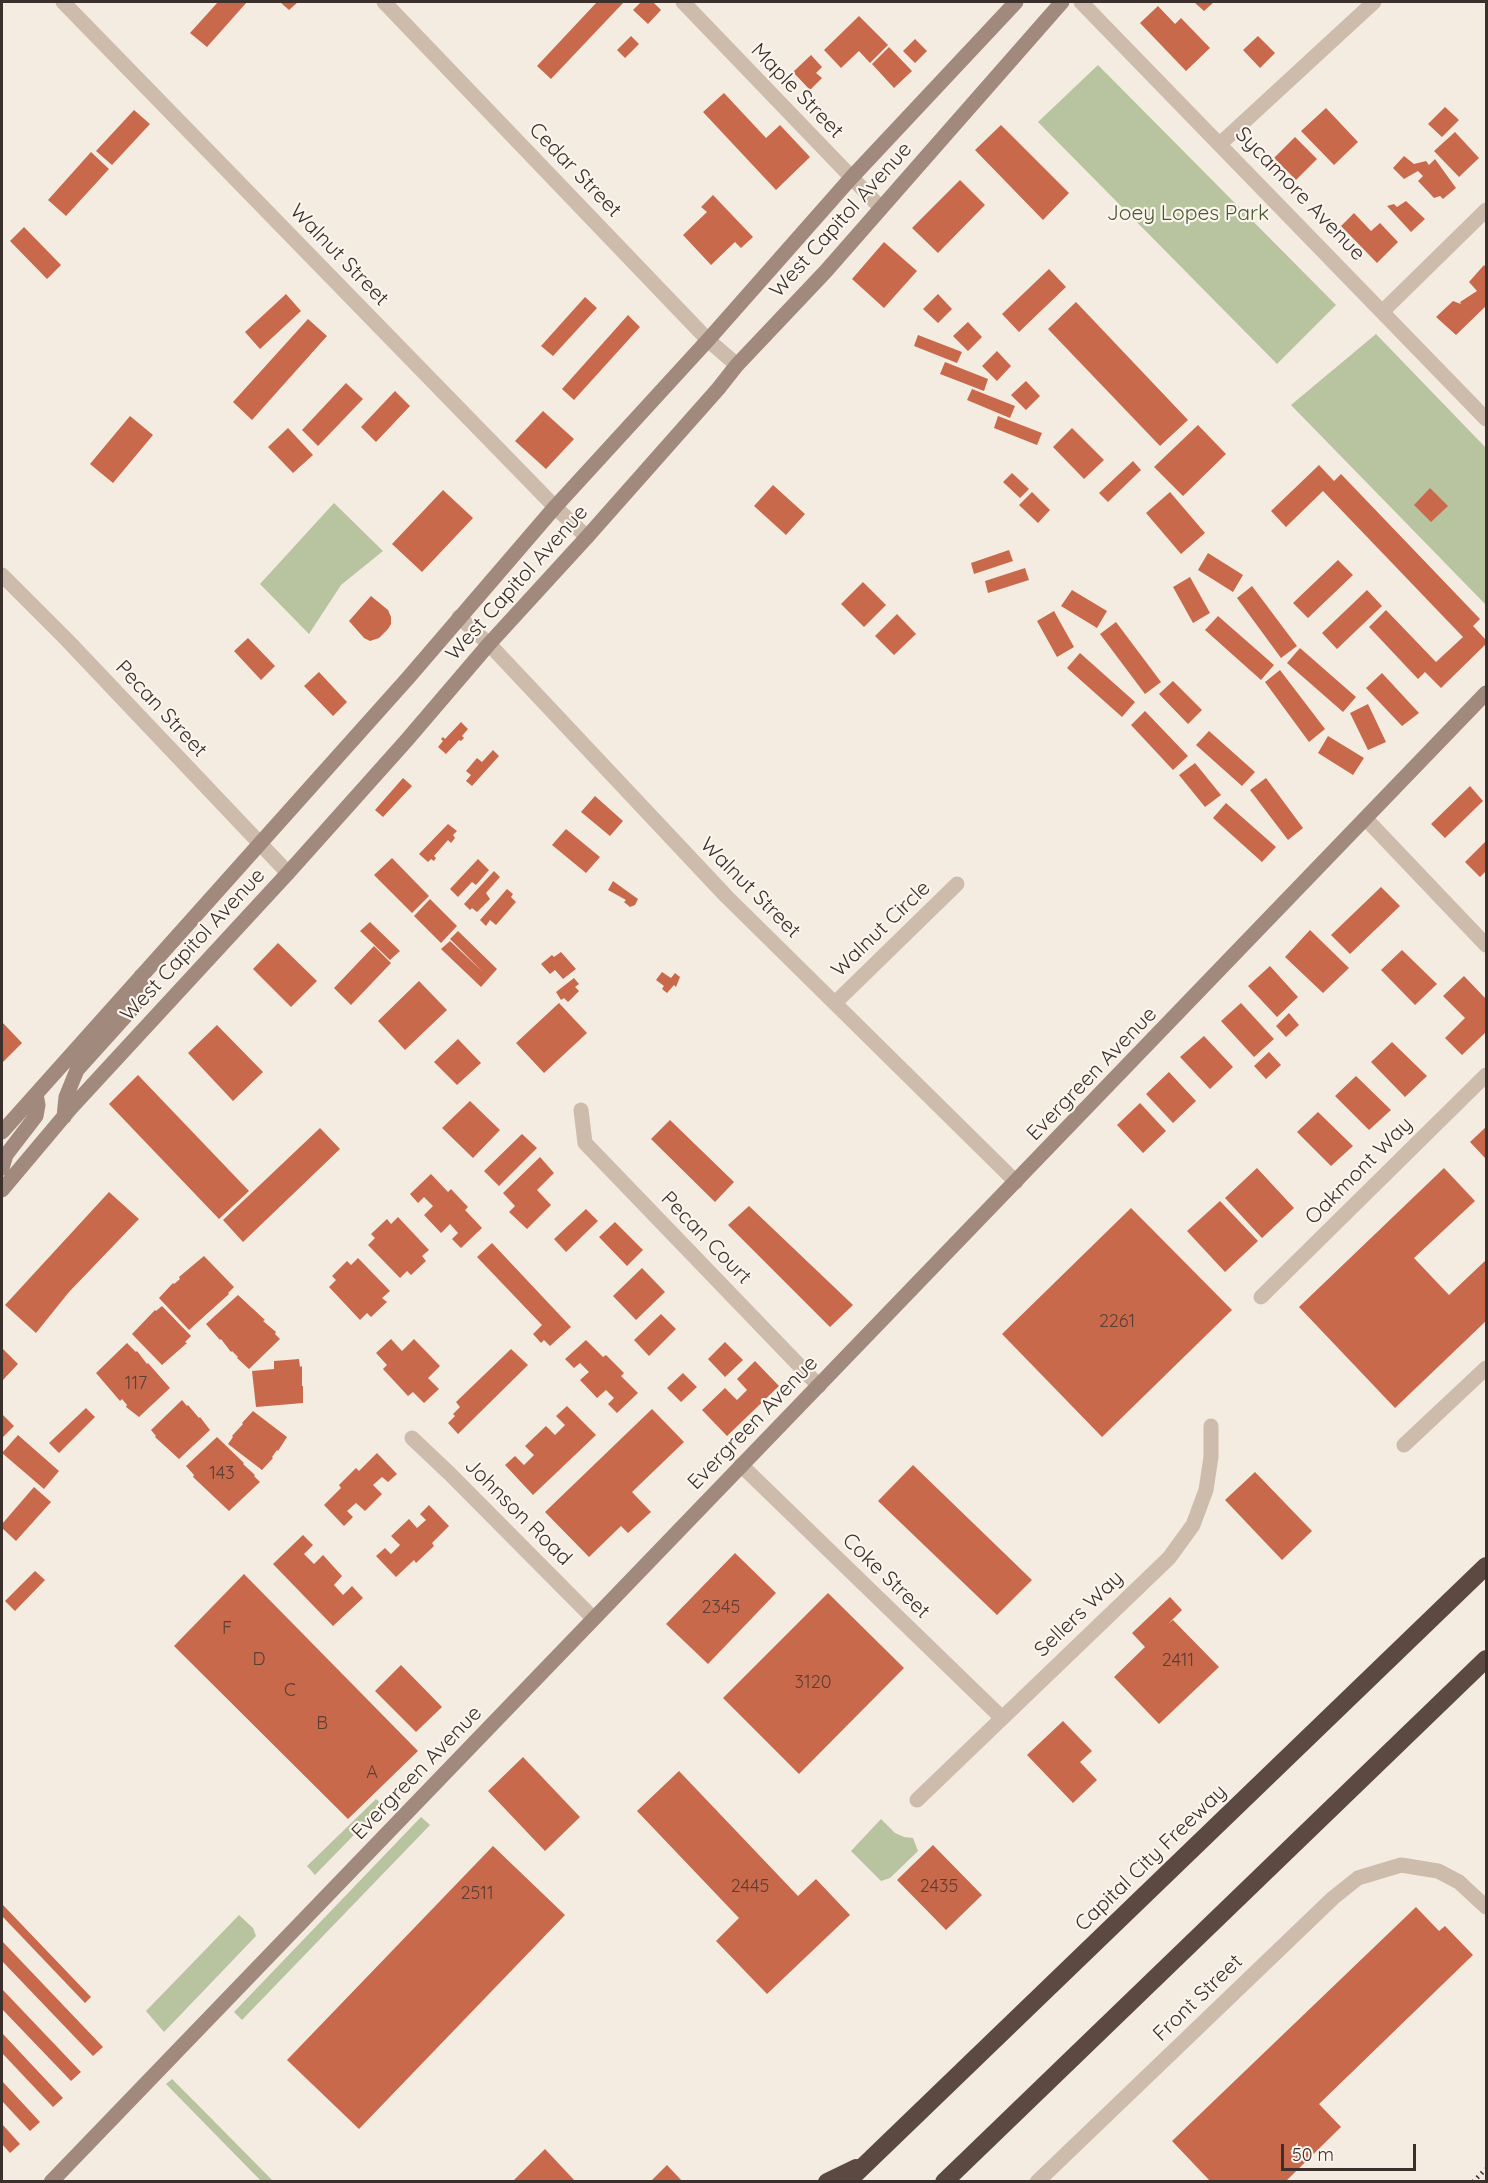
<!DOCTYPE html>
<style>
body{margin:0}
#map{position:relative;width:1488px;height:2183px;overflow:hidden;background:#f4ebe1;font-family:Quicksand,sans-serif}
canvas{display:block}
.frame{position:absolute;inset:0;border:3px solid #3b302b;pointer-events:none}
.scale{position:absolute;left:1281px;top:2144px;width:135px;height:27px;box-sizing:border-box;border:3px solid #3b302b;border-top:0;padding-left:8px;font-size:18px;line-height:21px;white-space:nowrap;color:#3b302b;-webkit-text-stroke:4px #fbf5ee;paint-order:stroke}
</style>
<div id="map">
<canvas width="1488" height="2183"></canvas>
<div class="frame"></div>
<div class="scale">50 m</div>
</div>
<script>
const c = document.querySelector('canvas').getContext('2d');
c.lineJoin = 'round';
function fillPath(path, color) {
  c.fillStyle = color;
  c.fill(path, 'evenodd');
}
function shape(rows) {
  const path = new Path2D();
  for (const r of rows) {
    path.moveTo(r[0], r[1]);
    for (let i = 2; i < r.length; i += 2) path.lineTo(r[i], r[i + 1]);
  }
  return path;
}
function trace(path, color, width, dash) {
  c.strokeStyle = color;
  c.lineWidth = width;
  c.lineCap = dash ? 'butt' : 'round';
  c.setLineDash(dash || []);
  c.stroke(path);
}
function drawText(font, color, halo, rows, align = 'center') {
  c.font = font + ' Quicksand,sans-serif';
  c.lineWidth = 4.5;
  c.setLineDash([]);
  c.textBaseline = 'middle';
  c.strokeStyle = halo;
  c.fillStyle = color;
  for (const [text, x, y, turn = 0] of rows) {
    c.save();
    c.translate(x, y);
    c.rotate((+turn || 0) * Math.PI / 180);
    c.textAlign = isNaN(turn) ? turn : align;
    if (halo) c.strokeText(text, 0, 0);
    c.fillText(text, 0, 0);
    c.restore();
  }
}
const green = shape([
 [1098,65,1336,305,1277,364,1038,122],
 [1376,334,1486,448,1486,605,1291,405],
 [334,503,383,551,341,585,309,634,260,584],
 [376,1799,383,1805,315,1875,307,1866],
 [421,1817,430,1825,242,2020,234,2012],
 [881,1819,895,1833,904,1837,913,1838,918,1851,890,1878,881,1881,851,1851],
 [239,1915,253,1928,256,1936,164,2032,146,2011],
 [172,2079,202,2109,273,2181,261,2181,166,2084]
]);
const building = shape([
 [218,2,247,2,207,47,190,33],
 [280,2,298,2,289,10],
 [597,2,624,2,551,79,537,66],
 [641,2,653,2,661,10,648,24,633,10],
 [1194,2,1214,2,1204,11],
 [1158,6,1175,24,1181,18,1210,48,1186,71,1140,23],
 [859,16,888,45,870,63,859,51,841,68,824,50],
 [631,36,639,44,625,58,617,50],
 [1258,36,1275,53,1260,68,1243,50],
 [915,39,927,51,915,63,903,51],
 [889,47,912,71,894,88,872,64],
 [811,55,822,67,816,73,822,78,810,90,793,72],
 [724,93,766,138,780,125,810,157,776,190,703,112],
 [1445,107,1459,120,1442,137,1428,124],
 [1326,108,1358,142,1334,165,1301,131],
 [134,110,150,124,112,165,96,151],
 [1001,125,1069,193,1043,220,975,150],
 [1455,132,1479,158,1459,177,1434,151],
 [1295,137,1317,159,1296,180,1274,158],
 [91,152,109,169,66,216,48,200],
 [1404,156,1414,164,1426,161,1429,165,1435,159,1456,188,1443,199,1440,196,1434,198,1418,181,1423,176,1418,171,1404,179,1393,168],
 [960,180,985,205,938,253,912,228],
 [713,195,753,237,741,248,735,242,711,265,683,235,707,212,701,207],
 [1406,201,1425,219,1411,232,1387,206,1394,204,1397,207],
 [1354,213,1371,231,1380,223,1398,242,1377,263,1341,226],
 [24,227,61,265,47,279,10,241],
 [884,242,917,271,884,308,852,279],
 [1484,265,1486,268,1486,306,1456,335,1436,317,1453,301,1461,304,1460,302,1477,291,1469,282],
 [1049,269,1066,287,1019,332,1002,314],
 [286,294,301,311,260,349,245,332],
 [938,294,952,309,938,323,923,309],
 [585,297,597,308,553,356,541,346],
 [1076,302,1188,420,1160,446,1048,329],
 [628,315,640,327,574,400,562,389],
 [308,319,327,336,252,420,233,402],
 [968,322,982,337,968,351,953,336],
 [918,335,962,352,957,363,914,346],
 [997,351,1011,366,997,381,982,366],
 [945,362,988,379,984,391,940,374],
 [1026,381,1040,396,1026,410,1011,395],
 [346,383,363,399,318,446,302,430],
 [972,389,1015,406,1010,418,967,400],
 [395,391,410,406,376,442,361,427],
 [543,411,574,439,546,469,515,441],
 [130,416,153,435,113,483,90,464],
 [998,416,1042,433,1037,445,994,428],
 [1198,425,1226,454,1183,496,1154,467],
 [288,428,313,455,293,473,268,447],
 [1072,428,1104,460,1084,479,1053,447],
 [1133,461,1141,470,1108,502,1099,493],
 [1319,465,1334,481,1341,474,1480,619,1473,626,1486,640,1486,644,1441,688,1425,672,1418,679,1369,627,1386,610,1436,662,1463,637,1323,491,1286,527,1271,511],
 [1012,473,1029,489,1020,498,1003,482],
 [773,485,805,514,786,535,754,506],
 [1430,488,1448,506,1431,522,1414,505],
 [443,490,473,518,422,572,392,544],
 [1032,492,1050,510,1038,523,1019,505],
 [1170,492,1205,533,1181,554,1146,513],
 [1009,550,1013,561,974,574,971,563],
 [1208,553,1243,575,1233,592,1198,570],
 [1338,560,1353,575,1308,618,1293,603],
 [1025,568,1029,580,988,593,985,581],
 [1190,577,1210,613,1193,623,1173,587],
 [863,582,886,605,864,627,841,604],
 [1252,586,1297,646,1281,658,1237,598],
 [1072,590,1107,611,1097,628,1061,606],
 [1367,590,1382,606,1337,649,1322,633],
 [371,596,388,610,391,617,391,624,388,629,379,638,370,641,364,638,349,621],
 [1054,611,1074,647,1057,657,1037,621],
 [897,614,916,634,894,655,875,636],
 [1218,616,1274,665,1261,680,1205,630],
 [1116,622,1161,682,1145,694,1100,634],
 [248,638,275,666,261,680,234,651],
 [1300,648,1356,697,1343,712,1287,663],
 [1080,653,1135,702,1122,717,1067,668],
 [1280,670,1325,729,1309,742,1265,682],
 [319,672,347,702,333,716,304,686],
 [1382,673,1419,713,1402,726,1366,688],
 [1173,681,1202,710,1188,724,1159,694],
 [1368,704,1386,742,1368,750,1350,713],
 [1145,711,1188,756,1173,770,1131,725],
 [461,722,468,729,462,736,464,738,461,741,459,740,446,754,438,747,443,741,441,739,443,737,445,739],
 [1209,731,1255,772,1242,786,1196,745],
 [1328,736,1364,758,1353,775,1318,753],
 [493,750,499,756,472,786,466,781,471,775,466,771,477,758,482,762],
 [1195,763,1221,795,1205,807,1179,775],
 [403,778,412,786,383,817,375,810],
 [1266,778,1303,828,1288,840,1250,790],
 [1470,786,1483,801,1445,838,1431,824],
 [595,796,623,821,610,836,581,812],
 [1226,803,1276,847,1262,862,1213,818],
 [448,824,457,831,453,835,455,838,451,843,448,840,434,856,436,858,434,861,431,859,428,862,419,854],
 [566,829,600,857,586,873,552,845],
 [1486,841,1486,871,1480,877,1465,862],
 [392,858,429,896,412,913,374,875],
 [478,859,489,870,476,885,472,882,458,897,450,889],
 [494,871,500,877,486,893,490,899,477,912,472,908,470,910,464,904],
 [613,881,638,899,635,905,630,907,624,902,626,900,608,890],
 [1381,887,1400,906,1350,954,1331,935],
 [507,889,513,894,511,897,516,902,496,925,490,920,486,926,480,920],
 [430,899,457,926,441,943,414,916],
 [370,922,400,951,390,960,360,931],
 [1310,930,1349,968,1323,993,1285,957],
 [458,931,497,969,481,987,441,949,450,941,484,973,450,939],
 [278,943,317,981,291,1007,253,969],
 [374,946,391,963,351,1005,334,988],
 [1402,950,1437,984,1415,1005,1381,970],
 [561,952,576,969,563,979,555,970,550,974,541,964,552,955,554,957],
 [1270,966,1298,997,1277,1017,1248,986],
 [662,972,671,978,675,973,680,977,676,987,674,985,667,993,662,989,664,986,656,980],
 [1464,976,1486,999,1486,1032,1462,1055,1445,1038,1465,1018,1443,996],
 [574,978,579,984,575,987,579,991,568,1002,564,998,561,1000,556,992],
 [419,981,447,1010,405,1050,378,1021],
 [559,1003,587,1033,544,1073,516,1043],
 [1241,1003,1274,1039,1254,1057,1221,1021],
 [1289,1013,1299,1025,1286,1037,1276,1026],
 [2,1022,22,1043,2,1063],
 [217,1025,263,1072,233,1101,188,1053],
 [1204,1036,1233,1067,1210,1089,1180,1057],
 [458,1039,481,1063,457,1085,434,1062],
 [1392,1042,1427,1076,1405,1097,1371,1062],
 [1269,1052,1281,1065,1266,1079,1254,1066],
 [1169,1072,1196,1101,1173,1123,1146,1094],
 [138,1075,249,1191,219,1219,109,1104],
 [1356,1076,1391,1110,1369,1130,1335,1096],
 [470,1101,500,1130,473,1158,442,1128],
 [1140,1103,1166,1131,1143,1153,1117,1125],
 [1318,1112,1353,1146,1331,1166,1297,1132],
 [670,1120,734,1182,715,1202,651,1139],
 [1486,1127,1486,1159,1470,1142],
 [320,1128,340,1149,243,1242,223,1220],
 [522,1134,537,1148,499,1186,484,1171],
 [540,1157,554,1173,537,1190,551,1205,527,1229,509,1212,515,1206,503,1193],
 [1257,1168,1294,1208,1262,1238,1225,1198],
 [1444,1168,1475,1201,1414,1258,1449,1295,1486,1260,1486,1321,1395,1408,1299,1307],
 [431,1174,448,1192,451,1189,468,1207,465,1210,482,1228,461,1248,452,1239,458,1233,450,1224,441,1233,424,1215,433,1206,424,1197,418,1203,410,1194],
 [109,1192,139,1219,69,1292,36,1333,5,1305],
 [1220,1201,1258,1241,1225,1272,1187,1231],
 [749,1206,853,1305,830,1327,728,1225],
 [1131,1208,1232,1310,1102,1437,1002,1334],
 [586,1209,598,1221,566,1252,554,1239],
 [398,1217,429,1250,422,1256,426,1261,411,1275,407,1271,400,1278,368,1245,375,1238,371,1234,387,1219,391,1224],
 [615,1222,643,1250,627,1266,599,1237],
 [492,1243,571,1327,550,1346,544,1340,541,1343,533,1334,542,1325,477,1257],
 [204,1256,234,1287,228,1293,229,1294,189,1330,159,1298,173,1283,174,1284,180,1279,179,1277],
 [358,1258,390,1291,382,1298,387,1302,371,1317,367,1313,360,1320,329,1287,336,1280,332,1276,347,1261,351,1265],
 [642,1268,665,1292,636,1320,613,1296],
 [238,1295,265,1320,263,1321,276,1332,275,1334,280,1339,249,1369,237,1358,238,1357,232,1351,231,1352,221,1339,220,1340,206,1324],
 [162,1306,191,1336,185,1342,187,1343,162,1365,132,1334,155,1310,156,1311],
 [661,1314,676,1329,649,1356,634,1340],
 [391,1339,402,1351,414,1339,440,1366,428,1378,439,1389,424,1403,413,1392,408,1396,383,1369,387,1365,376,1353],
 [586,1340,603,1357,606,1355,624,1373,621,1376,638,1393,617,1413,608,1404,614,1398,606,1390,597,1398,580,1380,589,1372,580,1363,574,1368,565,1359],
 [725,1342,743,1360,725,1377,708,1359],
 [127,1343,136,1352,137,1351,147,1364,148,1363,170,1388,139,1417,126,1407,127,1405,122,1399,120,1401,96,1373],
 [2,1348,18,1364,2,1381],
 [511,1349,528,1365,458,1434,448,1423,455,1416,453,1414,460,1407,456,1402],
 [299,1359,300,1367,302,1366,302,1386,303,1386,303,1403,256,1407,252,1371,274,1369,274,1361],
 [755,1361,779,1386,727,1436,702,1410,725,1388,737,1400,747,1390,737,1379],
 [683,1373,697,1387,681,1402,667,1388],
 [182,1400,187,1406,188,1405,199,1418,200,1417,210,1430,179,1459,155,1437,156,1436,151,1430],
 [567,1406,596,1435,533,1495,505,1465,515,1456,524,1465,534,1455,525,1446,546,1426,555,1435,565,1425,556,1416],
 [86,1408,95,1417,59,1453,49,1443],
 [652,1409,684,1442,632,1492,651,1512,628,1533,621,1526,589,1557,545,1512],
 [253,1411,287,1437,278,1451,277,1450,272,1457,273,1458,262,1470,228,1444,233,1437,232,1436,243,1424,242,1423],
 [2,1414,14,1426,2,1438],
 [18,1435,59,1471,44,1489,2,1453],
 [217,1437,244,1463,243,1464,255,1475,254,1476,260,1482,229,1511,193,1477,194,1475,186,1466],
 [377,1453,397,1474,388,1482,382,1477,373,1485,382,1494,365,1511,356,1503,347,1511,353,1517,344,1526,324,1505,341,1488,339,1485,356,1468,359,1471],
 [913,1465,1032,1580,997,1615,878,1501],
 [1255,1472,1312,1531,1282,1560,1225,1500],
 [34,1487,51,1502,16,1541,2,1528,2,1524],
 [429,1505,449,1526,432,1543,434,1546,416,1563,414,1560,396,1577,376,1556,385,1548,391,1554,400,1545,391,1536,409,1519,417,1528,426,1520,420,1514],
 [303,1535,313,1545,304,1554,314,1564,323,1555,342,1576,334,1585,343,1595,352,1586,363,1598,333,1626,273,1564],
 [735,1553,776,1593,708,1664,666,1624],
 [35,1571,45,1580,15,1611,5,1601],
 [244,1574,418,1751,348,1819,174,1646],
 [828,1593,904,1668,799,1774,723,1698],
 [1170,1597,1182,1610,1168,1624,1173,1620,1219,1667,1159,1724,1114,1677,1145,1647,1132,1633],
 [401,1665,442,1707,416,1732,375,1691],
 [1063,1721,1092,1751,1080,1762,1097,1780,1073,1803,1027,1755],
 [523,1757,580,1817,545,1851,488,1791],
 [679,1771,798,1896,816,1879,850,1915,767,1994,716,1941,739,1918,637,1811],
 [933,1845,982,1895,946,1930,897,1880],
 [493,1846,565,1915,359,2129,287,2060],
 [2,1904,91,1997,85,2003,2,1916],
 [1416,1907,1439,1931,1445,1926,1473,1955,1319,2104,1341,2127,1285,2182,1211,2182,1172,2141],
 [2,1941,103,2047,93,2056,2,1961],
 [2,1989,81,2072,71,2081,2,2009],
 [2,2033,63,2098,53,2107,2,2053],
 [2,2081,40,2122,30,2131,2,2101],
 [2,2124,20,2144,10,2153,2,2144],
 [545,2149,576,2182,512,2182],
 [667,2165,683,2182,650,2182]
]);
const street = shape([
 [63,2,555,507,587,537],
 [384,2,708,340,737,365],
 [683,2,881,208],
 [1081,2,1486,419],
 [1221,143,1374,2],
 [1383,311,1486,210],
 [2,575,67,640,288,873],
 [459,617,489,644,726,896,1016,1182],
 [1366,819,1486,945],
 [835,1003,957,884],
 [581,1110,585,1143,819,1386],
 [1261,1297,1486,1075],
 [412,1438,450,1474,593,1618],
 [1404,1445,1486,1368],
 [741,1465,1002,1718],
 [917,1800,1169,1558,1193,1525,1206,1490,1211,1457,1211,1426],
 [1037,2182,1333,1898,1358,1878,1401,1865,1438,1871,1459,1882,1486,1907]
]);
const secondary = shape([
 [64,1117,66,1097,77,1070,132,1009,142,994,141,976],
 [2,1132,408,678,555,507,708,340,851,178,1016,2],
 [2,1168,6,1155,36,1116,38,1105,36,1094],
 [2,1190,71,1108,288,873,406,741,489,644,587,537,718,389,737,365,826,271,1062,2],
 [51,2182,1486,693]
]);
const highway = shape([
 [827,2182,856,2168],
 [847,2182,1486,1566],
 [944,2182,1486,1659]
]);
const rail = shape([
 [1473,2182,1486,2169]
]);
const numberNames = [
 ["2261",1117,1322],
 ["117",136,1384],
 ["143",222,1474],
 ["2345",721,1608],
 ["F",227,1629],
 ["D",259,1660],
 ["2411",1178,1661],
 ["3120",813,1683],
 ["C",290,1691],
 ["B",322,1724],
 ["A",372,1773],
 ["2445",750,1887],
 ["2435",939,1887],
 ["2511",477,1894]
];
const streetNames = [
 ["Maple Street",797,91,46],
 ["Cedar Street",575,170,46],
 ["Sycamore Avenue",1300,194,46],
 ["West Capitol Avenue",841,220,-48],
 ["Walnut Street",339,255,46],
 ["West Capitol Avenue",517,583,-48],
 ["Pecan Street",161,709,47],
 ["Walnut Street",750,888,45],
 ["Walnut Circle",881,929,-44],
 ["West Capitol Avenue",193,945,-47],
 ["Evergreen Avenue",1092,1074,-46],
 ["Oakmont Way",1359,1171,-45],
 ["Pecan Court",706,1238,46],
 ["Evergreen Avenue",753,1423,-46],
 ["Johnson Road",518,1512,45],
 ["Coke Street",886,1576,44],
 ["Sellers Way",1079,1614,-44],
 ["Evergreen Avenue",417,1773,-46],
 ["Capital City Freeway",1151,1858,-44],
 ["Front Street",1198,1998,-44]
];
const parkNames = [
 ["Joey Lopes Park",1188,214]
];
fillPath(green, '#b8c4a0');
fillPath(building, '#c8694b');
trace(street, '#cdbbac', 15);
trace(secondary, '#a18a7d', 15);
trace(highway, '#5c4a42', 18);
trace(rail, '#3b302b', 4.5, [1.5, 4.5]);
drawText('18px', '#5e3e33', null, numberNames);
drawText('21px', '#3b302b', '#fbf5ee', streetNames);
drawText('21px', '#4a5a2e', '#fbf5ee', parkNames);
</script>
